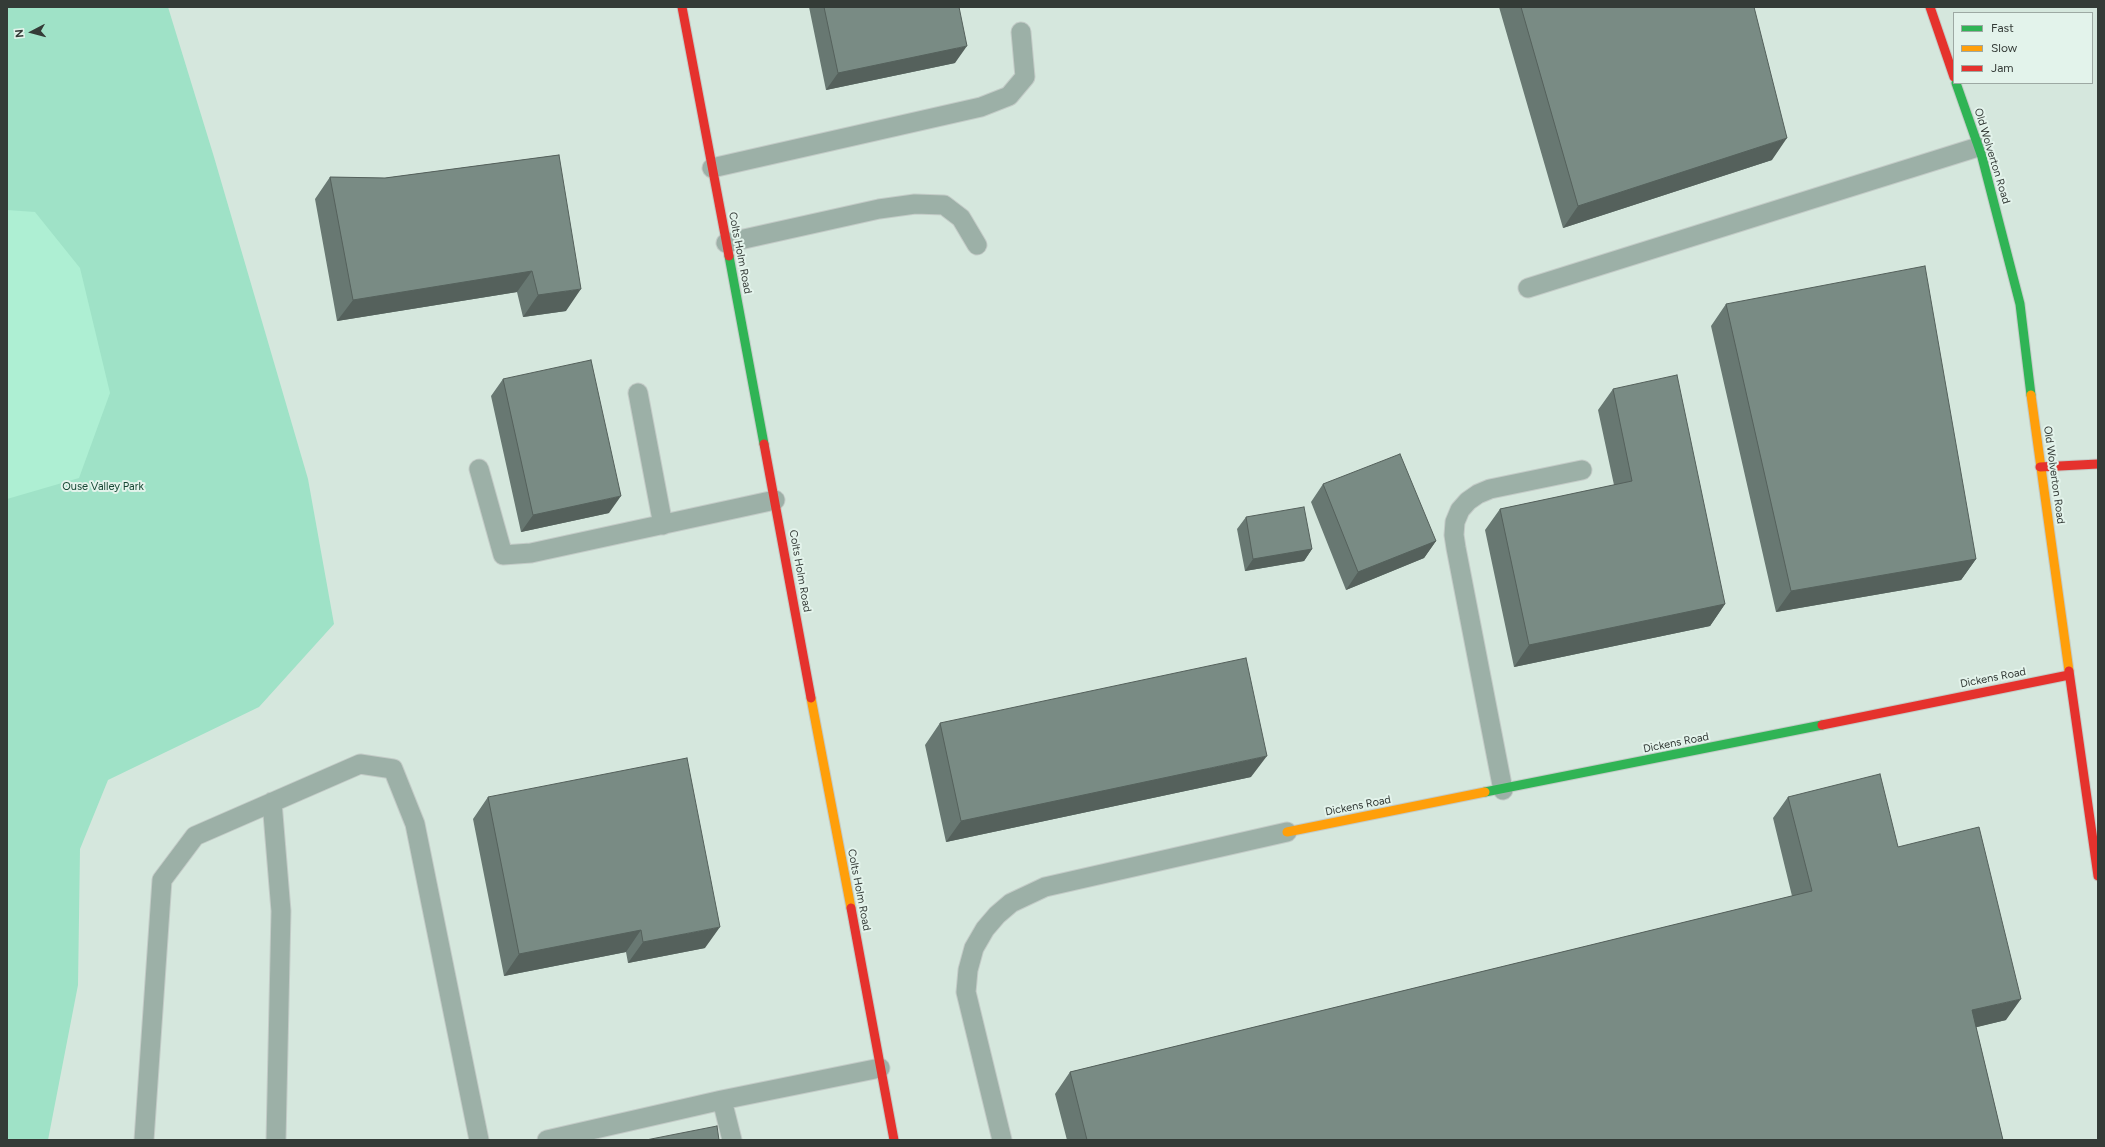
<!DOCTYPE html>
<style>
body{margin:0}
#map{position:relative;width:2105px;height:1147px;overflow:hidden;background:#e6f0eb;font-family:Figtree,sans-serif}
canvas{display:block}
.frame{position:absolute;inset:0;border:8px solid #343b37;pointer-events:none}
.legend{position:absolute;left:1953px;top:12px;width:140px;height:72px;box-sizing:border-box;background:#e3f3eb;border:1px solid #9da9a3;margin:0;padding:5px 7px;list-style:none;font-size:12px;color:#343b37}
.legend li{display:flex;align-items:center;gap:8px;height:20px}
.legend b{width:20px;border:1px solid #9da9a3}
.north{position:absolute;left:12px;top:12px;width:40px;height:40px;-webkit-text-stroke:3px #e3f3eb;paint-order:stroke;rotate:264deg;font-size:11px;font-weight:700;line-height:16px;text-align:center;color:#343b37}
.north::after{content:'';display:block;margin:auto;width:14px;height:18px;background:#343b37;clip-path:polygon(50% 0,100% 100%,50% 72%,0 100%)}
</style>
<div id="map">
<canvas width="2105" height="1147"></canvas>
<div class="frame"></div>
<ul class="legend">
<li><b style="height:5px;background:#30b455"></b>Fast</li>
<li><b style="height:5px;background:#ff9f0a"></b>Slow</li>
<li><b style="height:5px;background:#e5322d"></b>Jam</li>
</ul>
<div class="north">N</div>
</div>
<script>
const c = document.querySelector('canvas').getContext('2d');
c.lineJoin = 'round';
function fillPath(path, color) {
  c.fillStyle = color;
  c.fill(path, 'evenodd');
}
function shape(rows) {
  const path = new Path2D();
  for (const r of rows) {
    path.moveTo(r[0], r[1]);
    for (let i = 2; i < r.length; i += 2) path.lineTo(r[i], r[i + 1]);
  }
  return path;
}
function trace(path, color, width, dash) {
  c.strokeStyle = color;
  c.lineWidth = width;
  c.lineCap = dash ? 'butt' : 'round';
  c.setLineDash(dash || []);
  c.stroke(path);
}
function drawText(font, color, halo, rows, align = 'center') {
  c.font = font + ' Figtree,sans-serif';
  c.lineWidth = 4;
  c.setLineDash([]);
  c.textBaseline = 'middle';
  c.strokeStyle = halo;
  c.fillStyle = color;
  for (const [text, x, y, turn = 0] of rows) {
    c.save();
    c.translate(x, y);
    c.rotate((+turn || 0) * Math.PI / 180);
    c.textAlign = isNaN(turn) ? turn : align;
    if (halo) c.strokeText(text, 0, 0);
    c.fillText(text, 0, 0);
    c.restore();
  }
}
const built = shape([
 [64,7,2098,7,2098,1140,7,1140,7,727],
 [1954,13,2092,13,2092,83,1954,83]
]);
const green = shape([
 [7,7,211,517,7,727]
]);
const forest = shape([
 [7,7,168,7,214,157,308,479,334,624,259,707,108,780,80,849,78,985,48,1140,7,1140,7,499,79,478,110,393,80,268,35,212,7,210]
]);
const lane = shape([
 [712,168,981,107,1009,96,1025,77,1021,32],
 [726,243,879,209,915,204,944,205,961,218,977,245],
 [1528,288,1978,147],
 [638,393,663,525],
 [479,469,503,555,531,553,775,500],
 [1503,790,1456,548,1454,535,1455,522,1460,510,1468,501,1478,494,1490,489,1582,470],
 [272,802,281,911,276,1140],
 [722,1100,732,1140],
 [144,1140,162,880,195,836,360,764,393,769,415,824,479,1140],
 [547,1140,722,1100,880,1068],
 [1002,1140,966,992,968,970,974,948,985,929,997,915,1011,903,1045,887,1287,832]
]);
const fast = shape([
 [1956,83,1982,157,2020,304,2031,395],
 [729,256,764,444],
 [1485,792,1822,725]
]);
const slow = shape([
 [2031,395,2069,671],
 [811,698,851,908],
 [1287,832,1485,792]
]);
const jam = shape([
 [682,7,729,256],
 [1930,7,1954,77],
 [764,444,811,698],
 [2040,467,2098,464],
 [2069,671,2098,876],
 [1822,725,2069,675],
 [851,908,894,1140]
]);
const wall = shape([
 [809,7,959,7,955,63,826,90],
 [1499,7,1754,7,1772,160,1563,228],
 [559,155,566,311,523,317,517,292,337,321,315,199,330,177,385,178],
 [1726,304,1976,559,1961,580,1776,612,1711,326],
 [503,379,609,513,521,532,491,396],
 [1613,389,1725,604,1710,626,1514,667,1485,530,1500,509,1614,485,1598,410],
 [1323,484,1436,541,1424,558,1346,590,1311,502],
 [1246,517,1312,549,1304,561,1245,571,1237,529],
 [940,723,1251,777,946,842,925,745],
 [488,797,705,948,628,963,626,952,504,976,473,819],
 [1788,797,1898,847,2006,1020,1976,1027,2003,1140,1067,1140,1055,1094,1070,1072,1792,896,1773,818]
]);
const shadedWall = shape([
 [967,46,955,63,826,90,838,73],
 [1787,138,1772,160,1563,228,1578,206],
 [532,271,517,292,337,321,353,300],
 [581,289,566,311,523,317,538,295],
 [621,496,609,513,521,532,533,515],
 [1436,541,1424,558,1346,590,1358,572],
 [1312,549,1304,561,1245,571,1253,559],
 [1976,559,1961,580,1776,612,1791,591],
 [1725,604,1710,626,1514,667,1529,645],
 [1267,756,1251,777,946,842,961,821],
 [720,927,705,948,628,963,643,942],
 [641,930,626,952,504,976,519,954],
 [2021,999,2006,1020,1957,1032,1972,1010]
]);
const building = shape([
 [824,7,959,7,967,46,838,73,824,7],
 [1521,7,1754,7,1787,138,1578,206,1521,7],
 [559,155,581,289,538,295,532,271,353,300,330,177,385,178,559,155],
 [1925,266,1976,559,1791,591,1726,304,1925,266],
 [591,360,621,496,533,515,503,379,591,360],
 [1677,375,1725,604,1529,645,1500,509,1632,481,1613,389,1677,375],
 [1400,454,1436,541,1358,572,1323,484,1400,454],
 [1304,507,1312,549,1253,559,1246,517,1304,507],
 [1246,658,1267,756,961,821,940,723,1246,658],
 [687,758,720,927,643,942,641,930,519,954,488,797,687,758],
 [1880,774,1898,847,1979,827,2021,999,1972,1010,2003,1140,1087,1140,1070,1072,1812,891,1788,797,1880,774],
 [717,1126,719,1140,646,1140,717,1126]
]);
const streetNames = [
 ["Old Wolverton Road",1992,156,73],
 ["Colts Holm Road",740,253,79],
 ["Old Wolverton Road",2054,475,82],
 ["Colts Holm Road",800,571,80],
 ["Dickens Road",1993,678,-11],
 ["Dickens Road",1676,743,-11],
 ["Dickens Road",1358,806,-11],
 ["Colts Holm Road",859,890,79]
];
const parkNames = [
 ["Ouse Valley Park",103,487]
];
fillPath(built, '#d5e7dd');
fillPath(green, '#aeefd3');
fillPath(forest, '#9fe2c7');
trace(lane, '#c3cbc7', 21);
trace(fast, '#c3cbc7', 11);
trace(slow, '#c3cbc7', 11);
trace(jam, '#c3cbc7', 11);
trace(lane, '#9cb0a7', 19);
trace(fast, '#30b455', 9);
trace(slow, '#ff9f0a', 9);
trace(jam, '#e5322d', 9);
fillPath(wall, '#687872');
fillPath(shadedWall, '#55615c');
fillPath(building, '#798b84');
trace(building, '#55615c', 1);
drawText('11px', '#343b37', '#e3f3eb', streetNames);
drawText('11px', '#174734', '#e3f3eb', parkNames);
</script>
